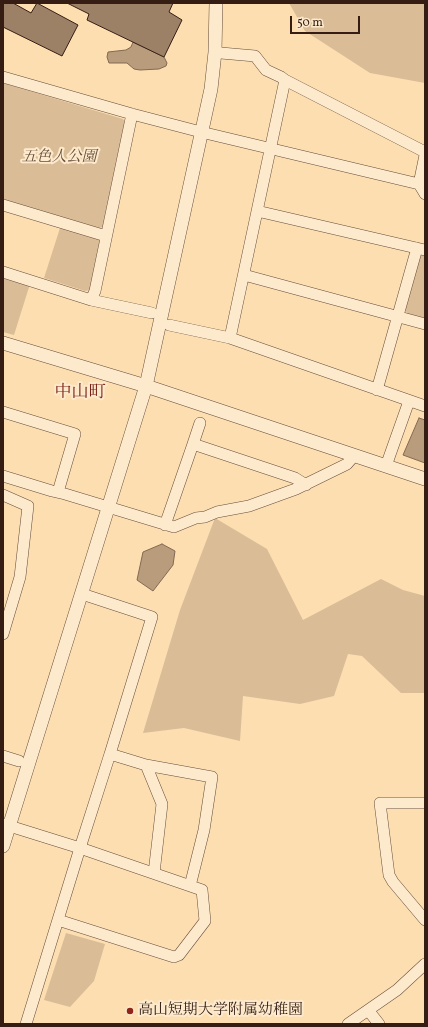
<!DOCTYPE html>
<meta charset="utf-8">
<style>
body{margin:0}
#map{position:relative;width:428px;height:1027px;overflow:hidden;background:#fcdeb1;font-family:Vollkorn,serif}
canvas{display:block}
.frame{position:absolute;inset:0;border:4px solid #351d14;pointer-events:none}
.scale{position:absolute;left:290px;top:16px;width:70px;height:18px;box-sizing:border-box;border:2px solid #351d14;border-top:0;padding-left:5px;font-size:12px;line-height:14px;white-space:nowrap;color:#351d14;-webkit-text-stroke:3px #fdeacc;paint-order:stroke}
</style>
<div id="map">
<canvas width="428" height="1027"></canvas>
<div class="frame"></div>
<div class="scale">50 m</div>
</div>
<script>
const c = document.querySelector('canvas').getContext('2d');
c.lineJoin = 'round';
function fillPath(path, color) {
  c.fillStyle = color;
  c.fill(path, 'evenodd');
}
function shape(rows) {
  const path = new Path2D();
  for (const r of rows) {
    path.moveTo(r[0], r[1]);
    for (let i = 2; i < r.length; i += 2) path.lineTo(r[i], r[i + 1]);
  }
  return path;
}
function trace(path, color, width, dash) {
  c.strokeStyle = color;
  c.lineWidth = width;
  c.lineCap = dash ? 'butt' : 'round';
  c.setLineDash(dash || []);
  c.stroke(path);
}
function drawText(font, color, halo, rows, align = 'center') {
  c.font = font + ' Vollkorn,"Noto Serif JP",serif';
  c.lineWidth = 4;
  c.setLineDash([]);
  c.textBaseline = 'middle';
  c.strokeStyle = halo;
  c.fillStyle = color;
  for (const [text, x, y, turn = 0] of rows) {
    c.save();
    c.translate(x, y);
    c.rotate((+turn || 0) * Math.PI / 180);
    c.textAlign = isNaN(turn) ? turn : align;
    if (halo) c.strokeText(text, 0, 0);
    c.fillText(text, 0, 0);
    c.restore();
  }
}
const green = shape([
 [289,3,425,3,425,83,370,73,305,31],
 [3,83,123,119,125,122,103,227,99,228,3,206],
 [60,228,99,238,100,242,90,290,85,291,44,278],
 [423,254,425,255,425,319,408,314,405,310,419,256],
 [3,275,30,284,14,335,3,332],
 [215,518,267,549,303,620,381,579,403,590,425,596,425,693,401,693,362,656,348,654,334,696,300,704,243,696,240,741,184,728,143,733,180,610],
 [66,933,105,944,94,981,70,1007,44,1000]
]);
const water = shape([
 [133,42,164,57,167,63,166,66,159,69,140,70,134,69,127,63,109,63,107,57,108,52,126,50,131,47,133,42],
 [419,418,425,420,425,463,403,455,419,418],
 [162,544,175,551,173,565,153,591,137,580,143,552,162,544]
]);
const building = shape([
 [3,3,13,3,31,13,37,3,78,25,62,56,3,27,3,3],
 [67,3,173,3,169,12,182,20,164,57,87,20,89,14,67,3]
]);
const minor = shape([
 [221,53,255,56,266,70,281,77,285,80],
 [3,77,132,114,201,132,419,184],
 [425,152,285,80,230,338,425,406],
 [425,155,419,184,425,194],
 [3,205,106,236],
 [257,211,425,250],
 [3,272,91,300,95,291,132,114],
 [244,275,425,324],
 [91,300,152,313],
 [169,325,230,338],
 [377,390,417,248],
 [3,412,75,434,58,492],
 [193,444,200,423],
 [386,466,409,401],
 [3,476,52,491,65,494,174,527,196,518,205,517,217,512,249,506,296,489,347,464,354,456],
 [3,495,28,506,20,577,3,634],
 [165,525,193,444,295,478,306,485],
 [82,594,152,617,110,754,146,765,162,804,154,873],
 [3,756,19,761],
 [146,765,212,777,204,830,190,886],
 [425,803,380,803,389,875,393,882,425,920],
 [3,824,80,848,202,890,205,921,179,955,174,957,58,920],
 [368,1010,379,1024],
 [26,1024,80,848,110,754],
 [348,1024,397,990,425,964]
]);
const tertiary = shape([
 [3,343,146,386,425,479],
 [3,846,146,386,211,89,215,52,216,3]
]);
const markers = [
 [130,1011,4,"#8f2418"]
];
const parkNames = [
 ["五色人公園",59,158]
];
const poiNames = [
 ["高山短期大学附属幼稚園",138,1011]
];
const quarterNames = [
 ["中山町",80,394]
];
fillPath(green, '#dabd96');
fillPath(water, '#b89c7c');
trace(water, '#846952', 1);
fillPath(building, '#9c8166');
trace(building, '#351d14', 1);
trace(minor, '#674d3b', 12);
trace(tertiary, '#674d3b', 14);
trace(minor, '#fdeacc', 11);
trace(tertiary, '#fdeacc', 13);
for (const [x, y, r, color] of markers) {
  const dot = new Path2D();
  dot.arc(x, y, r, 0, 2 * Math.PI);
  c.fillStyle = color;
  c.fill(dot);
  trace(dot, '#fdeacc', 1.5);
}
drawText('italic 15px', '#674d3b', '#fdeacc', parkNames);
drawText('15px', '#351d14', '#fdeacc', poiNames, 'left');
drawText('17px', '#7a1f14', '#fdeacc', quarterNames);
</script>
